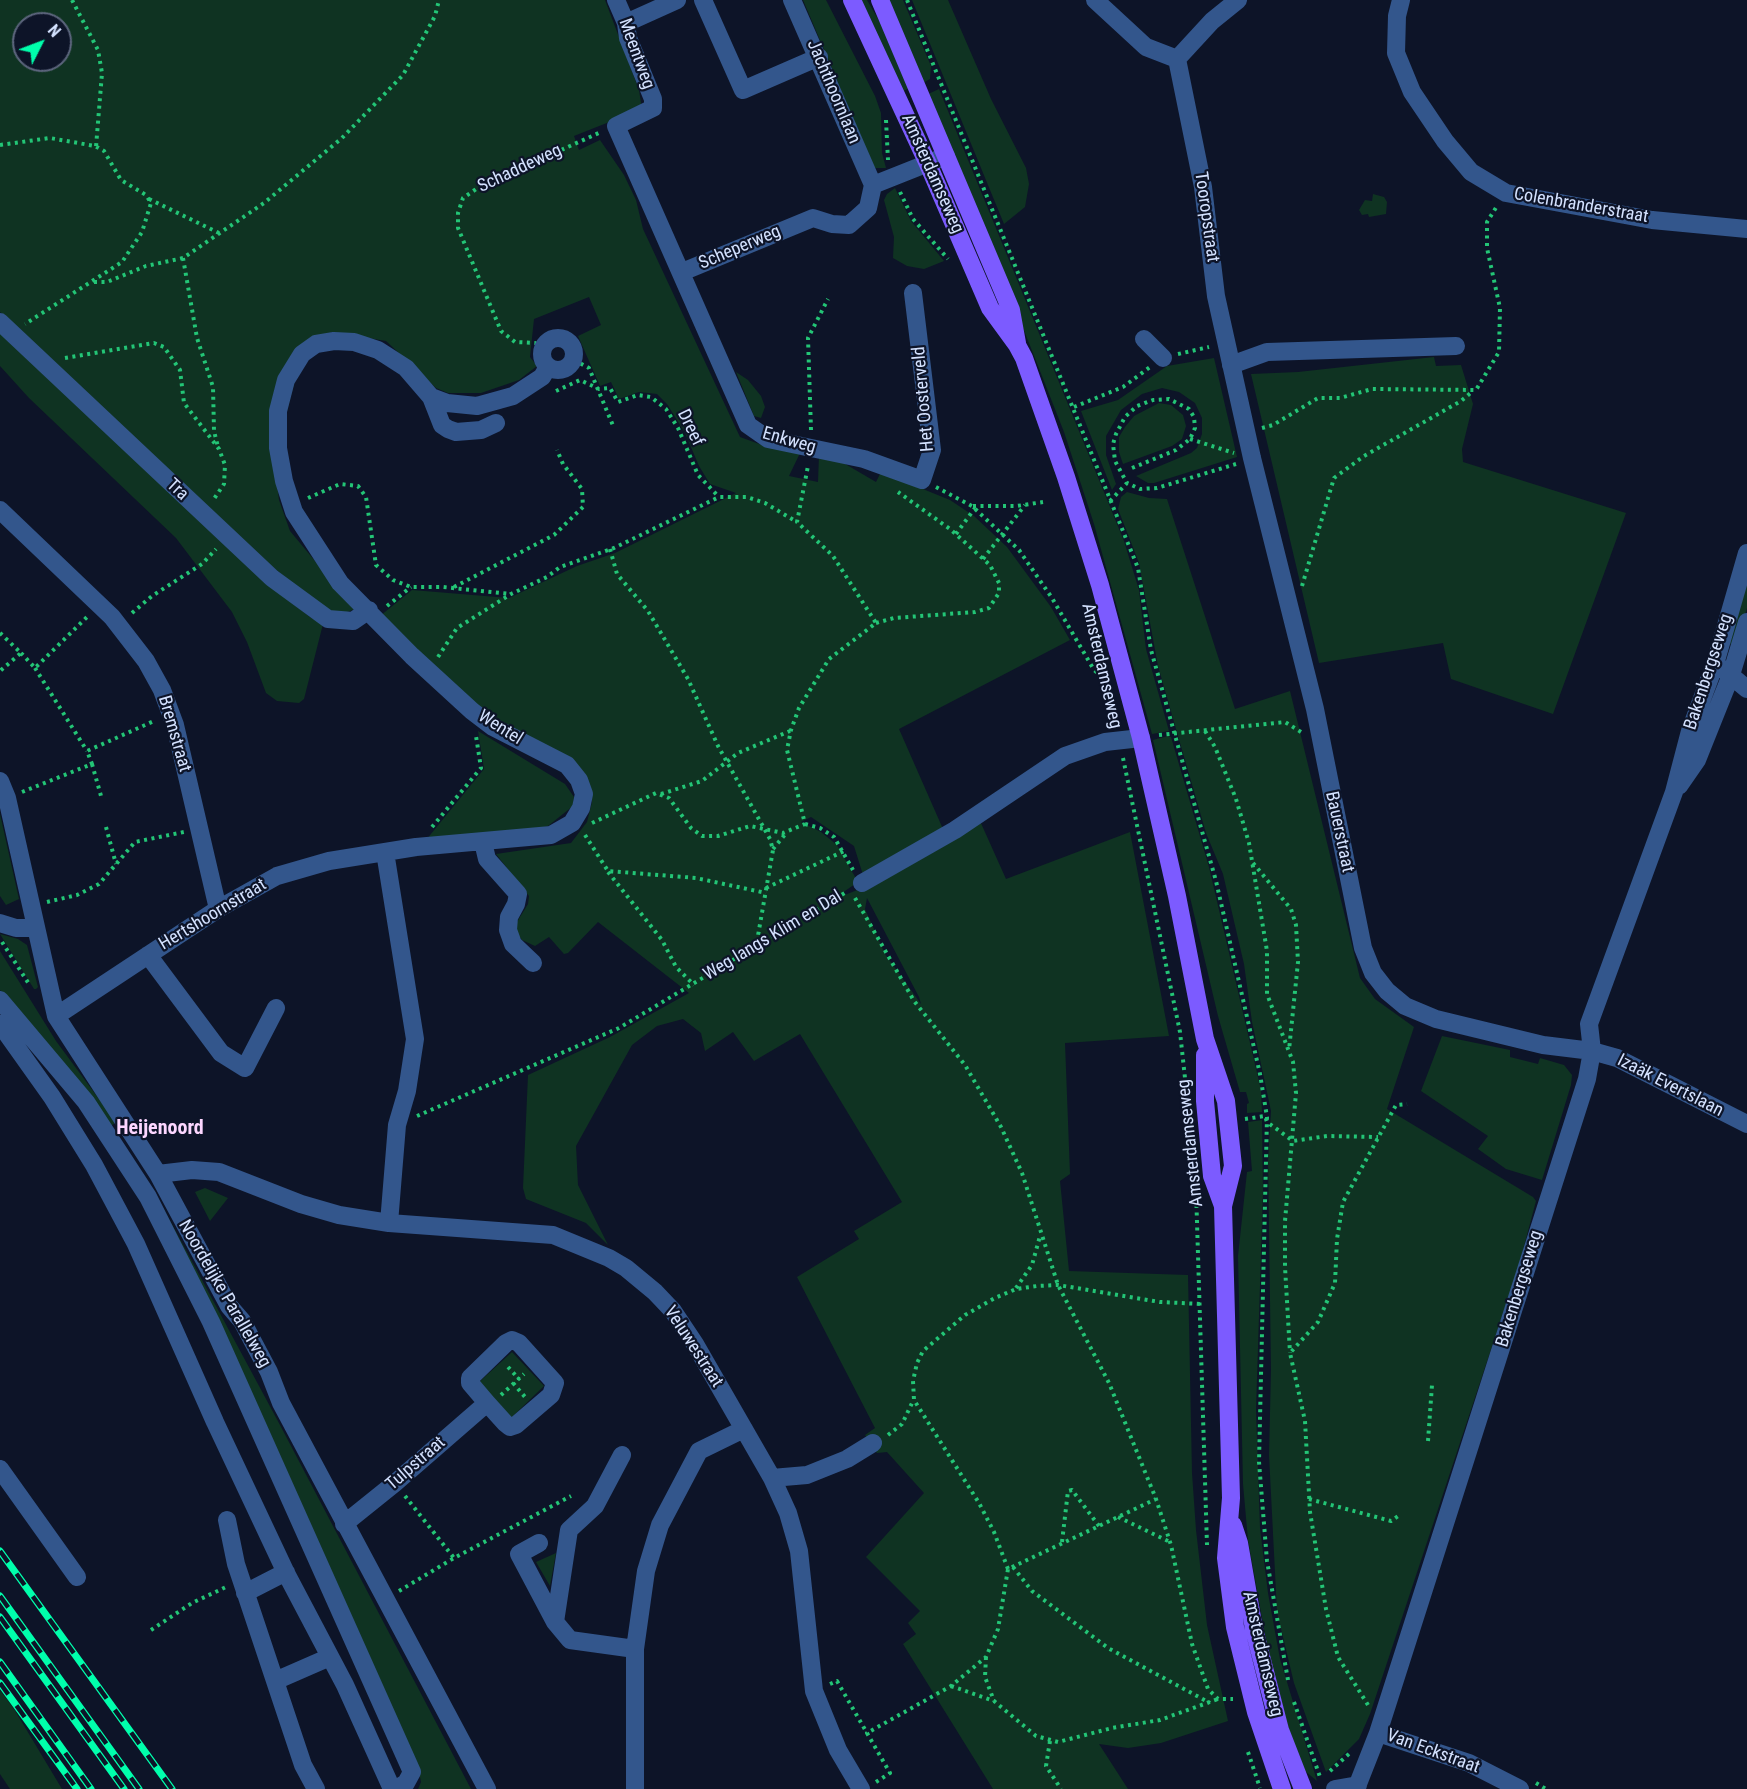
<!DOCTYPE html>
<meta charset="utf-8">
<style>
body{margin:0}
#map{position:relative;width:1747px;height:1789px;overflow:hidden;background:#0d1428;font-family:"Roboto Condensed",sans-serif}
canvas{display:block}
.north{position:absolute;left:12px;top:12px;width:60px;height:60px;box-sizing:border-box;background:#0d1428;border:2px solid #5d667e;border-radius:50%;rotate:48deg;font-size:16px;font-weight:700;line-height:24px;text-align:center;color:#d4e2ff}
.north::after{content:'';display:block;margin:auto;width:21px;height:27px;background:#00ffac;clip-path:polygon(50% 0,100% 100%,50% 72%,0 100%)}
</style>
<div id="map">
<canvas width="1747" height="1789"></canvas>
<div class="north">N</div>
</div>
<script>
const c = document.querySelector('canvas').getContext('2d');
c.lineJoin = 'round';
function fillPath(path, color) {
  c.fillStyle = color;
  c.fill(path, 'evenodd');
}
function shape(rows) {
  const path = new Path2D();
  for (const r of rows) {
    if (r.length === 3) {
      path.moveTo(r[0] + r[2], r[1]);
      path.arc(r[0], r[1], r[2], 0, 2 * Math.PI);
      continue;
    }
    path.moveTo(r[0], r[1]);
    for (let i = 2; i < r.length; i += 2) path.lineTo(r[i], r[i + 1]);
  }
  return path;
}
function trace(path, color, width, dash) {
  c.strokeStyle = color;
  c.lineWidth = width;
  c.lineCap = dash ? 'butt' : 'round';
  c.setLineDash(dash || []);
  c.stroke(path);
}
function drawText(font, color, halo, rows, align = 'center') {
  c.font = font + ' "Roboto Condensed",sans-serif';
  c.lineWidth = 4.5;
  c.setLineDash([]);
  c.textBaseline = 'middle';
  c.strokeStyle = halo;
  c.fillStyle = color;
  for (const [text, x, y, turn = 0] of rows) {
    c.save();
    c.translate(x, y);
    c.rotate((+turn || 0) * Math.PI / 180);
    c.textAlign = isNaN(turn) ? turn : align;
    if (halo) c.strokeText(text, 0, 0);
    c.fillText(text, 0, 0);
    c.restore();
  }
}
const green = shape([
 [0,0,605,0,639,90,642,109,574,136,579,150,600,140,624,175,636,200,643,229,740,437,762,445,801,451,789,476,818,482,819,455,835,458,876,482,881,472,950,500,974,516,1007,547,1051,607,1070,640,899,729,943,829,863,875,854,846,811,817,801,822,821,832,837,845,858,882,832,900,865,887,980,821,1006,879,1130,832,1169,1036,1065,1043,1070,1174,1060,1181,1069,1271,1188,1275,1192,1473,1196,1530,1207,1625,1228,1721,1161,1743,1128,1748,1099,1744,1128,1789,993,1789,903,1644,916,1634,908,1623,920,1611,866,1557,924,1493,887,1452,877,1453,865,1435,875,1428,797,1277,859,1239,854,1231,902,1202,800,1034,754,1061,733,1032,705,1051,701,1033,683,1019,657,1026,632,1045,576,1146,578,1185,608,1245,586,1223,526,1199,523,1188,528,1075,610,1037,689,993,598,922,568,953,564,954,549,937,535,946,522,940,516,932,515,925,528,904,529,896,496,854,571,843,587,822,592,802,589,784,545,750,473,703,380,616,412,590,509,598,577,566,615,553,736,493,710,484,699,466,685,433,667,404,657,394,639,392,619,399,611,382,600,386,578,336,601,325,589,297,534,319,530,357,537,366,519,380,481,393,448,393,436,388,386,341,332,332,304,347,274,460,279,500,290,531,355,609,342,614,329,612,297,588,234,533,0,312],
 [24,24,60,24,60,60,24,60],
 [867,898,919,997,921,1004,885,954,865,909],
 [803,0,826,0,875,96,881,113,882,153,886,168,874,168],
 [859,0,867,0,885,31,910,88,901,92],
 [885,0,903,0,931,66,930,79,921,84],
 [912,0,948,0,991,99,1026,168,1029,184,1025,207,1004,224],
 [939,89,1124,541,1139,590,1146,649,1169,731,1152,734,1094,524,1064,432,977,211,926,95],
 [895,188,911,221,944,261,924,269,907,266,893,258,894,237,884,200,887,194],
 [1373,194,1384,197,1387,202,1386,214,1369,217,1368,214,1362,215,1359,210,1365,200,1372,201],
 [0,333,288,600,310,617,323,624,304,699,299,703,277,701,266,693,247,642,232,612,176,538,29,398,0,366],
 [1434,357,1436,366,1461,365,1473,404,1462,449,1463,462,1626,513,1553,714,1451,679,1443,643,1319,663,1251,374,1298,372],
 [1214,358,1237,457,1154,483,1148,483,1136,476,1191,453,1197,448,1202,434,1202,418,1195,403,1179,392,1162,388,1142,394,1121,410,1106,436,1106,455,1116,484,1112,490,1081,411,1118,400,1167,366],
 [736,372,748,380,761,396,765,407,761,418,754,416],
 [1159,403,1171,405,1183,415,1186,426,1182,439,1172,446,1123,464,1119,452,1119,437,1125,427,1134,416],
 [1127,492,1149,498,1167,499,1235,709,1290,691,1360,978,1375,999,1414,1027,1387,1109,1533,1197,1536,1201,1519,1265,1370,1714,1359,1739,1326,1772,1294,1683,1277,1612,1269,1455,1271,1370,1268,1161,1271,1111,1252,1022,1244,964,1223,874,1206,833,1176,729,1158,666,1139,563,1118,509,1121,497],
 [1747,571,1747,608,1737,641,1732,645,1729,643],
 [478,731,565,784,574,797,573,806,548,826,522,832,426,840,484,769],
 [1168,736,1171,737,1209,867,1261,1090,1262,1112,1247,1113,1247,1104,1249,1103,1246,1092,1240,1092,1218,1016,1153,740],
 [0,814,19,899,6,905,0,896],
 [0,934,18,939,27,945,38,987,36,989,34,989],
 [0,951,56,1041,116,1122,110,1127,0,990],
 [1442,1036,1510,1050,1510,1057,1538,1064,1540,1058,1564,1065,1572,1075,1571,1085,1542,1180,1506,1169,1478,1149,1488,1136,1421,1091],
 [1262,1120,1263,1192,1256,1410,1260,1528,1268,1593,1280,1659,1317,1781,1305,1771,1290,1733,1267,1646,1248,1540,1243,1484,1238,1256,1247,1172,1252,1171,1248,1122],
 [205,1188,228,1198,210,1221,195,1192],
 [159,1200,280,1425,471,1789,418,1789,421,1782,418,1767],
 [512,1352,544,1386,511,1418,478,1383],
 [556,1553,550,1586,536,1562],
 [0,1690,14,1709,62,1789,10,1789,0,1774]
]);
const path = shape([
 [72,0,98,50,102,73,96,147],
 [907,0,1138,568,1151,650,1216,881,1260,1074,1267,1117,1259,1462,1267,1561,1288,1680],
 [886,120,888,160],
 [0,145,50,138,95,146,104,151,121,180,146,195,151,203,142,232,122,262,25,324],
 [900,192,913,219,948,259],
 [149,199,219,233],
 [183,258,197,338,213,387,214,431,218,447],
 [94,282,107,282,146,266,183,258,264,203,342,138,403,75,435,16,439,0],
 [544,347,535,343,515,342,501,331,458,228,458,213,463,198,479,187,601,132],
 [1178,354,1209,347],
 [65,358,154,343,164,347,180,370,184,403,219,449,225,465,224,484,214,499],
 [574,360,589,368,614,428],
 [556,391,580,380,599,389,610,388,618,402,638,395,651,397,666,409,678,428,698,475,719,497],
 [1074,407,1123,387,1150,367],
 [1262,428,1273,425,1318,398,1340,398,1372,389,1476,390,1499,352,1500,308,1487,248,1487,222,1497,206],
 [811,430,808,338,828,299],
 [1190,439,1234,453],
 [1132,468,1176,450,1190,439,1195,428,1194,417,1189,409,1169,399,1153,400,1137,406,1125,417,1116,434,1113,444,1115,461,1127,483,1140,489,1157,488,1236,464],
 [936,487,972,506,1019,550,1052,598,1094,670,1105,679],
 [308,498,340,484,358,486,366,497,376,565,393,580,411,587,443,587,510,594],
 [1110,501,1127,483],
 [973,506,1017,506,1043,502],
 [956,534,975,508],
 [610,549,617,574,648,611,688,679,718,746,770,839,773,850,756,947],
 [983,559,1025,505],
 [1302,586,1334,478,1364,456,1461,401,1473,391],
 [454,587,554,535,583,507,582,489,563,464,557,450],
 [387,606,411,587],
 [132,613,152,596,202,564,216,549],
 [876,623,894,618,975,612,989,608,999,593,999,583,990,565,950,529,898,492],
 [0,633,21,653,0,671],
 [21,653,35,668,88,616],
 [438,657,457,628,511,594,547,577,560,567,614,548,719,497,747,497,765,503,797,522],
 [35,668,87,751],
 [1109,697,1115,725],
 [1205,731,1215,747,1236,799,1249,843,1267,951,1267,994,1293,1062,1296,1093,1285,1221,1285,1267,1290,1353],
 [1159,735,1285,722,1301,732],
 [1123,758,1180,1032,1185,1078],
 [92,764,101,796],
 [22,792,92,764,87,751,154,721],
 [661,794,702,781,738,753,790,731],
 [592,823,656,793,669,798,691,828,702,836,718,836,750,826,783,833,805,824,787,750,791,730,799,708,829,659,876,623,833,556,797,522,808,466],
 [805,824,820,828,834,837,853,870],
 [106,827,116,864],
 [432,827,481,768,476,736],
 [585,835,608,871,696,878,766,893],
 [773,849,787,832],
 [1253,863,1291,909,1296,925,1298,962,1289,1050],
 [608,872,662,940,676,967,694,985],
 [766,888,844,851],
 [855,898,914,1001,965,1065,1001,1127,1022,1173,1058,1285,1109,1383,1156,1499,1171,1545,1192,1644,1208,1689,1218,1699,1233,1699],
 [47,902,77,895,99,884,135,842,184,832],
 [2,942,29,984],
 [417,1116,619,1028,848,891],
 [1245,1119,1265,1116,1267,1122,1293,1141,1327,1136,1378,1137],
 [1196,1190,1207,1545],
 [1016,1288,1032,1265,1040,1236],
 [508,1367,519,1379],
 [513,1383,525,1397],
 [501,1395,524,1374],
 [888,1435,902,1424,913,1401],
 [1428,1441,1432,1385],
 [405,1496,454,1558],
 [1309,1499,1391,1521,1401,1514],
 [1118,1517,1170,1542],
 [1062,1542,1068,1491,1072,1490,1099,1526],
 [1013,1567,1032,1591,1108,1648,1210,1703],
 [1008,1569,994,1532,979,1503,914,1400,913,1381,917,1363,923,1351,965,1315,995,1298,1016,1289,1037,1286,1058,1285,1160,1302,1202,1304],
 [399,1591,454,1558,571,1496],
 [151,1630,192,1603,226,1587],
 [986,1657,985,1677,994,1701],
 [830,1684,837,1681,867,1733],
 [951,1686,994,1701,1036,1736,1058,1742,1112,1728,1160,1720,1218,1699],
 [1294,1702,1320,1777],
 [1368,1705,1338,1657,1326,1609,1310,1512,1305,1421,1290,1353,1318,1322,1335,1283,1337,1239,1343,1202,1396,1105,1407,1104],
 [1050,1741,1046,1766,1061,1789],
 [1248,1752,1260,1788],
 [1330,1771,1351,1752],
 [876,1782,890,1773,867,1733,951,1686,986,1657,998,1629,1008,1569,1156,1499],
 [1536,1783,1546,1789]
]);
const minor = shape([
 [616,0,626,23,628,38,653,99,653,108,616,126,748,425,768,439,864,459,922,480,932,450,913,293],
 [703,0,743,90,819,57],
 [792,0,873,185],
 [1095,0,1146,47,1177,59],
 [1238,0,1212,21,1177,59,1203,187,1216,296,1252,458,1315,709,1363,948,1373,973,1387,991,1405,1006,1436,1019,1543,1045,1592,1051,1617,1058,1747,1124],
 [1401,0,1397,16,1396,53,1412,92,1445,141,1471,172,1506,193,1652,220,1747,229],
 [626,23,677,0],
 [682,272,813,218,832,224,849,225,868,208,873,185,946,156],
 [0,322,272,578,328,619,353,621,369,610],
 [558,354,16],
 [1144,339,1163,358],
 [1231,365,1267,352,1456,346],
 [431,397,442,425,448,429,456,432,481,430,496,423],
 [0,510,112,617,146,661,162,690,175,725,218,909],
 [1723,669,1747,689],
 [0,781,7,798,56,1016,158,1174,229,1306,242,1321,269,1372,281,1403,487,1789],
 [1679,786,1697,760,1731,675,1747,622],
 [483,842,487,859,518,894,516,904,509,917,508,930,513,944,533,963],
 [385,852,415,1039,407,1091,397,1125,389,1223],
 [862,883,955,830,1065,756,1105,742,1141,738],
 [0,923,16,928,36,928],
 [148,955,221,1053,245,1068,276,1008],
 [0,1000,86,1102,148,1197,211,1322,412,1772,406,1783,396,1789],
 [56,1016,218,909,277,876,329,861,416,847,551,835,572,823,581,808,584,794,579,780,567,765,493,727,472,711,412,656,340,583,294,512,284,481,278,448,278,411,286,380,302,354,316,344,334,341,354,342,378,350,406,368,431,397,447,403,477,406,513,396,542,377,548,367],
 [0,1024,52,1097,94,1165,136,1244,215,1422,287,1575,345,1685,392,1789],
 [158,1174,192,1170,219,1172,301,1204,339,1215,389,1223,553,1235,609,1258,626,1268,655,1292,673,1311,695,1344,772,1478,788,1513,799,1551,814,1691,838,1750,861,1789],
 [0,1469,77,1577],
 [772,1478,807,1475,847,1459,873,1443],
 [227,1520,236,1564,303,1765,316,1789],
 [344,1524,395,1483,487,1403,470,1383,470,1378,506,1343,512,1340,519,1343,555,1383,551,1395,516,1425,510,1427,505,1423,487,1403],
 [539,1543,519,1554,555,1622,570,1640,635,1649],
 [245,1593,286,1572],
 [555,1622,569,1530,595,1506,622,1455],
 [275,1681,330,1657],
 [1378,1733,1469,1763,1520,1789],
 [635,1789,635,1649,646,1571,660,1525,699,1451,744,1429],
 [1335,1789,1358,1785],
 [1356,1789,1378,1733,1587,1079,1592,1051,1589,1024,1674,792,1690,731,1715,664,1747,553]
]);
const major = shape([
 [852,0,928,164,990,308,1017,345,1024,358,1066,477,1100,585,1141,738,1177,896,1205,1039,1226,1101,1233,1166,1223,1206,1231,1498,1226,1558,1235,1627,1256,1712,1282,1789],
 [880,0,1011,310,1017,343],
 [1205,1055,1205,1101,1212,1176,1223,1206],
 [1233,1525,1239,1543,1254,1629,1280,1730,1303,1789]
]);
const rail = shape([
 [0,1551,172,1789],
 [0,1596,139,1789],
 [0,1617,124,1789],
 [0,1662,91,1789],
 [0,1683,77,1789]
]);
const streetNames = [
 ["Meentweg",636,54,70],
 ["Jachthoornlaan",833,92,67],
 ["Schaddeweg",520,169,-25],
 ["Amsterdamseweg",932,174,66],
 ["Colenbranderstraat",1581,206,10],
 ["Tooropstraat",1206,217,82],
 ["Scheperweg",740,248,-23],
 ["Het Oosterveld",924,399,-95],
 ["Dreef",690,428,64],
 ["Enkweg",789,441,16],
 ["Tra",177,490,43],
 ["Amsterdamseweg",1101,666,77],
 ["Bakenbergseweg",1709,672,-72],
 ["Wentel",500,728,32],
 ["Bremstraat",174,734,74],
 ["Bauerstraat",1339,832,78],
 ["Hertshoornstraat",213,915,-31],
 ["Weg langs Klim en Dal",773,936,-31],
 ["Izaäk Evertslaan",1670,1086,27],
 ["Amsterdamseweg",1191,1143,-96],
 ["Bakenbergseweg",1520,1289,-73],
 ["Noordelijke Parallelweg",224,1294,60],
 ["Veluwestraat",693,1347,57],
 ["Tulpstraat",416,1464,-41],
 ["Amsterdamseweg",1262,1654,77],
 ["Van Eckstraat",1433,1752,20]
];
const neighbourhoodNames = [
 ["Heijenoord",160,1129]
];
fillPath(green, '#0f3322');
trace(path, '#23c576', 4, [3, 4.5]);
trace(minor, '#33568c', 18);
trace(major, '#7c5bff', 18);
trace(rail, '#00ffac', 7);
trace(rail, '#0d1428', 4.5, [14]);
drawText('18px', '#d4e2ff', '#0d1428', streetNames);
drawText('bold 20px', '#fcd6ff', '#0d1428', neighbourhoodNames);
</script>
